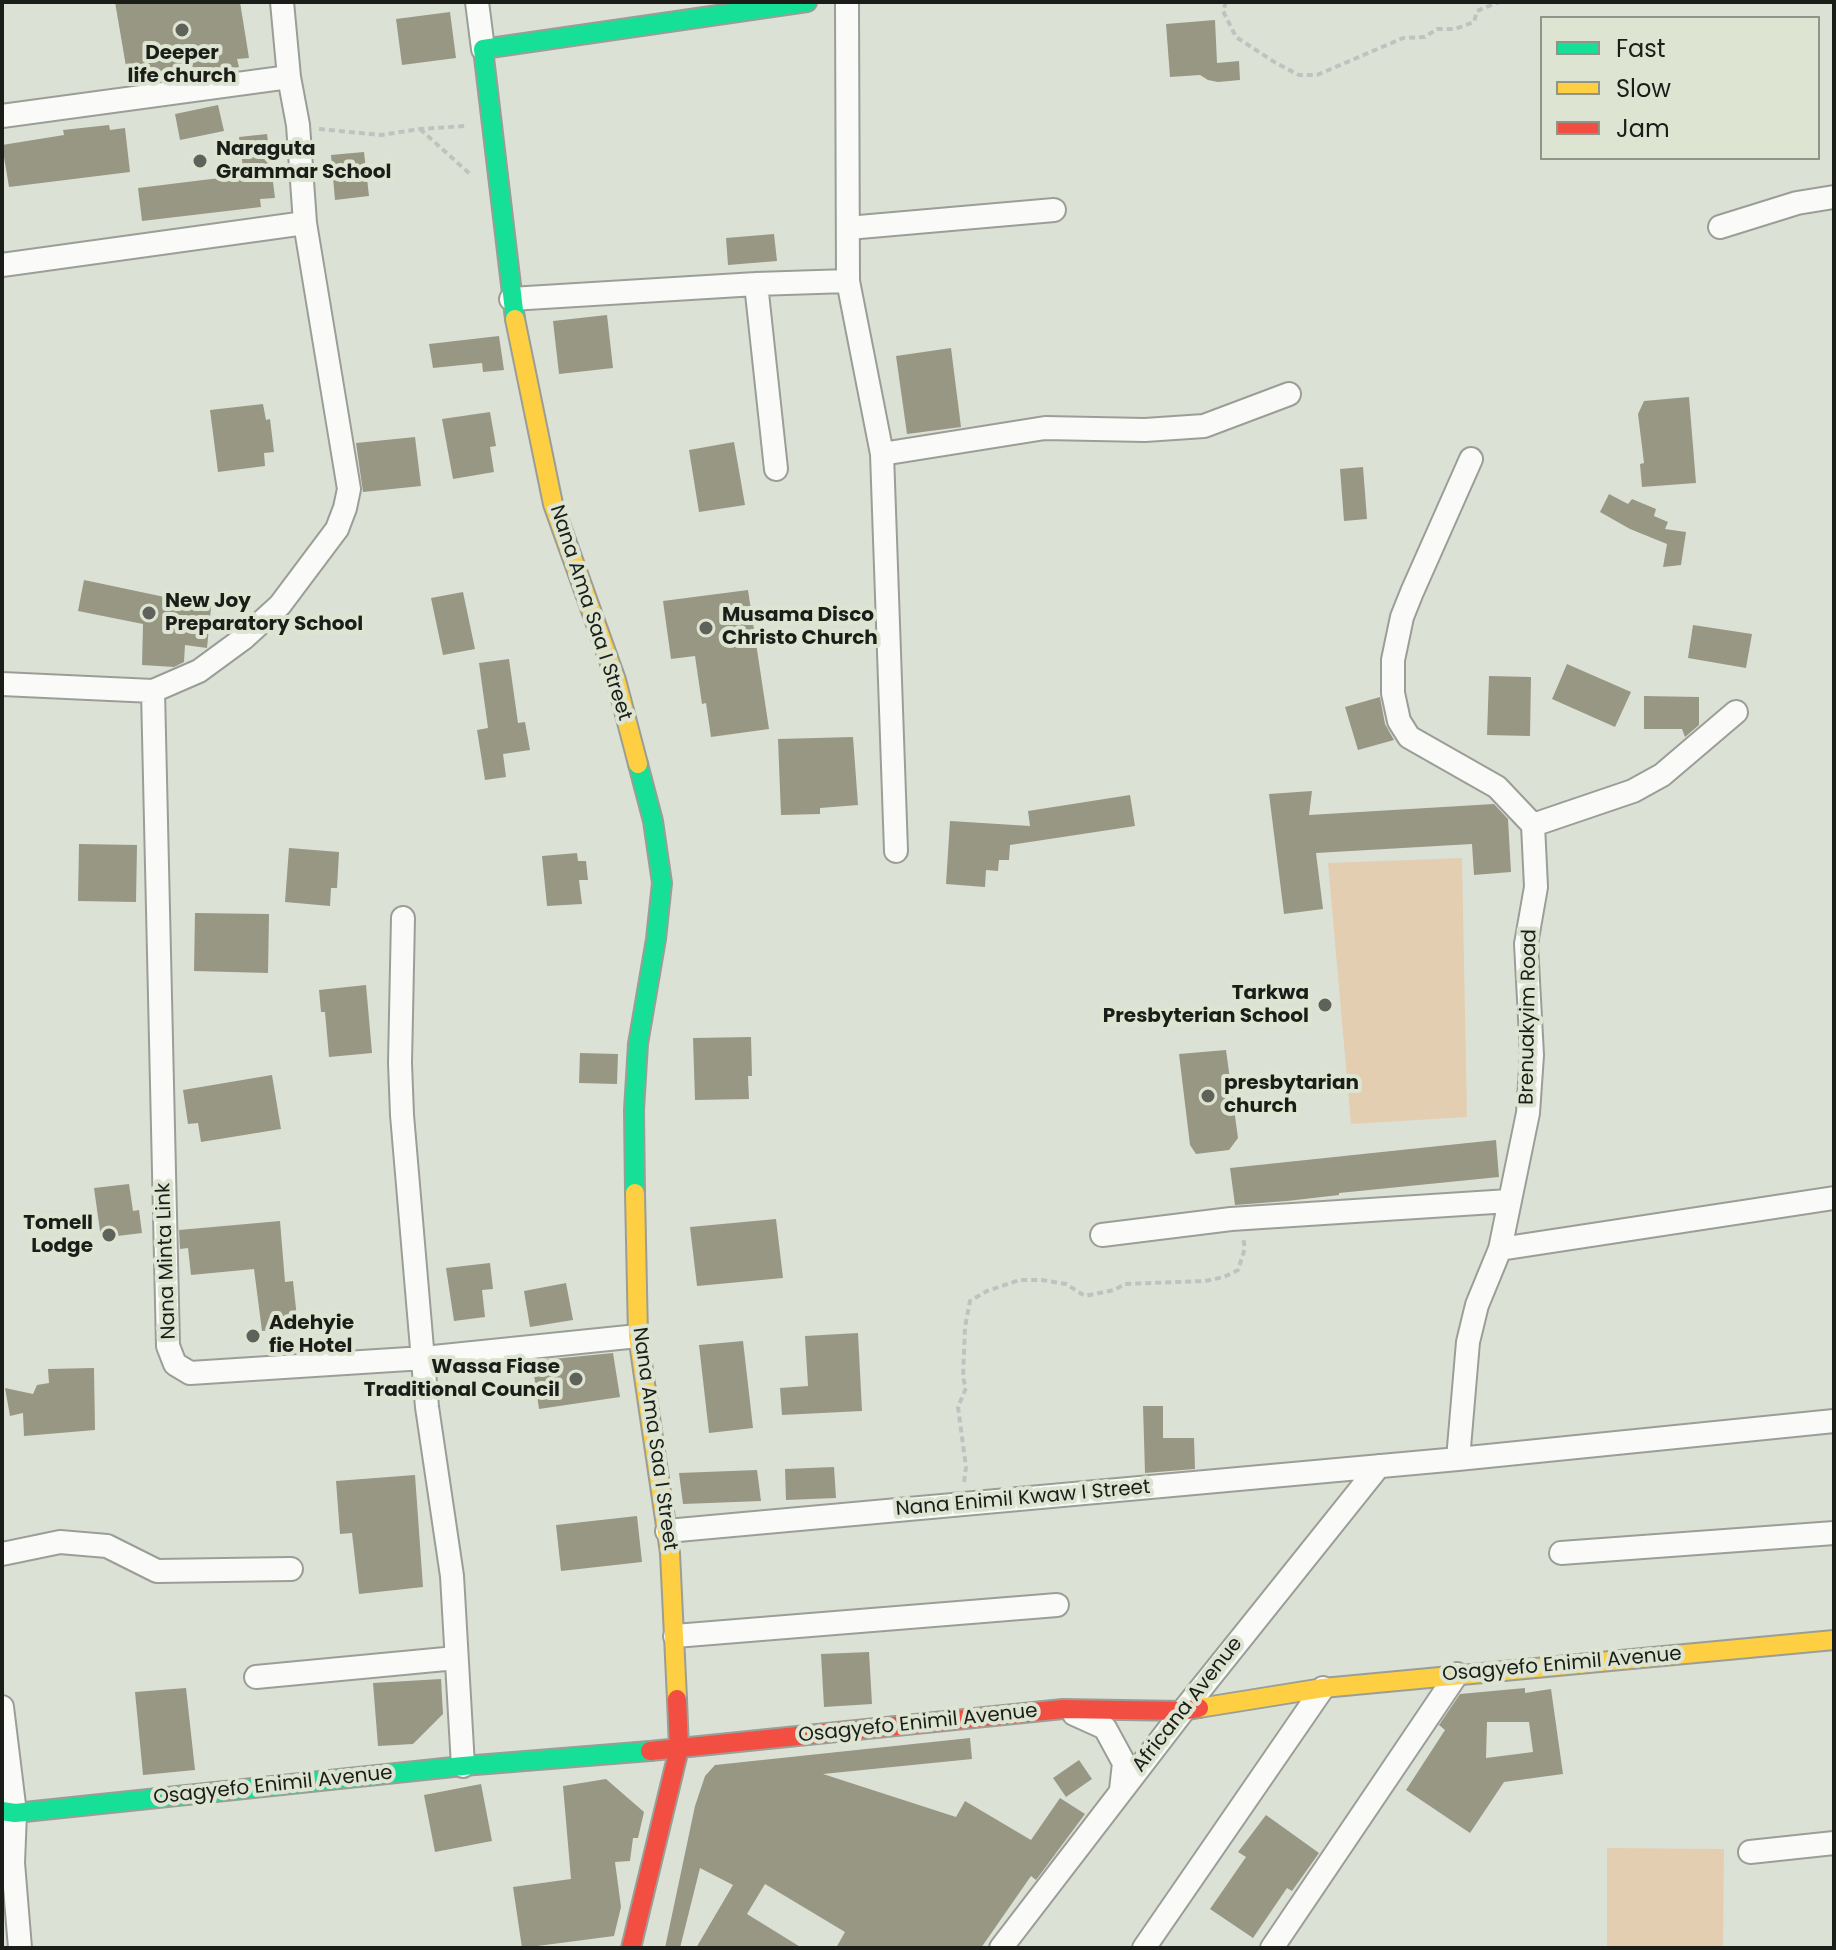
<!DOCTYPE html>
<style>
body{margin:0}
#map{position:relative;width:1836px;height:1950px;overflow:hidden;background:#dce1d6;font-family:Poppins,sans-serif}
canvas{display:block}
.frame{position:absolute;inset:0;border:4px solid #1b1e18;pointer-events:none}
.legend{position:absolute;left:1540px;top:16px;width:280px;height:144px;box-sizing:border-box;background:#dde5d2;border:2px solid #8f9588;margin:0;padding:10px 14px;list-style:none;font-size:24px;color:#1b1e18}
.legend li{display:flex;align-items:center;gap:16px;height:40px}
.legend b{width:40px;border:2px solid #8f9588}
</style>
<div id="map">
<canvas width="1836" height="1950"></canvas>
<div class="frame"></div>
<ul class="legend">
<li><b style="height:10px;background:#16e098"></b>Fast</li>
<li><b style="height:10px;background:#ffcf43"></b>Slow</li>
<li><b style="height:10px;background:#f24e42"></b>Jam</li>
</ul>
</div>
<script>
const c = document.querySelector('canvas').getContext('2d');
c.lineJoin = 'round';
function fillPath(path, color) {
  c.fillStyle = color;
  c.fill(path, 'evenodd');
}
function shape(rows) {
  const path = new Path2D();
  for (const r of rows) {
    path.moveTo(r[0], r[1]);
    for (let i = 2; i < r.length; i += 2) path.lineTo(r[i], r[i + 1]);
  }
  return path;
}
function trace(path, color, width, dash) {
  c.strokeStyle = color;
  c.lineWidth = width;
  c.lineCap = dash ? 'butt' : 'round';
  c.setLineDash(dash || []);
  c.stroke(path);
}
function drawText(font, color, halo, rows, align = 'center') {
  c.font = font + ' Poppins,sans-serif';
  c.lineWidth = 8;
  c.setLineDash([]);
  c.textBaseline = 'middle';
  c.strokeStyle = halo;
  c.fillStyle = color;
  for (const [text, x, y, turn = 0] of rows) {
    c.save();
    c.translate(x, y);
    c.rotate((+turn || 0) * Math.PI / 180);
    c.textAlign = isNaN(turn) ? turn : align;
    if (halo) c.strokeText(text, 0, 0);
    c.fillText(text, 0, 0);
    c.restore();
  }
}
const green = shape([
 [1462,858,1467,1117,1351,1124,1328,863],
 [1607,1848,1724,1849,1723,1948,1607,1948]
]);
const building = shape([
 [115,2,240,2,249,58,237,59,239,67,129,84],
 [450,12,456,58,402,65,396,19],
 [1215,20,1217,63,1239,61,1240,80,1218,82,1208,80,1200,75,1170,77,1166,24],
 [218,105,224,131,180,140,175,114],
 [109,125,110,130,125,128,130,172,9,187,2,145,64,135,63,130],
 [267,134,275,198,260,199,261,207,142,221,138,188,244,175,239,137],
 [364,152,369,196,335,200,331,155],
 [774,234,777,261,728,265,726,238],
 [607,315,613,368,559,374,553,321],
 [499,336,504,370,483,372,482,363,433,368,429,344],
 [951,348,961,427,907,434,896,356],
 [1689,397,1696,483,1642,487,1640,464,1644,463,1638,414,1644,401],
 [263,404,266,420,270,419,274,452,264,453,265,466,218,472,210,410],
 [490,412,496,446,490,447,494,472,453,479,442,419],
 [415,437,421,486,363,492,356,443],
 [734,442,745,505,699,512,689,450],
 [1363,467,1367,519,1344,521,1340,469],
 [1609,494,1628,504,1632,499,1656,509,1654,516,1668,522,1665,529,1686,532,1681,565,1663,567,1667,544,1630,529,1600,512],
 [84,580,174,599,175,594,212,598,207,648,185,645,184,662,174,667,142,665,143,624,78,611],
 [748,590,769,729,711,737,706,703,702,704,695,656,671,659,663,601],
 [463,592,475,649,443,655,431,598],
 [1693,625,1752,634,1746,668,1688,658],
 [509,659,518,723,525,722,530,750,503,754,506,777,485,780,477,730,488,728,479,663],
 [1567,664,1631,692,1615,727,1552,699],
 [1489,676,1531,677,1530,736,1487,735],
 [1644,696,1699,697,1699,725,1685,737,1682,729,1644,729],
 [1380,697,1385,724,1394,740,1358,750,1345,707],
 [853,737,858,805,820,808,820,814,781,815,778,739],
 [1312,791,1309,815,1494,804,1508,819,1511,872,1474,875,1472,844,1316,853,1323,909,1284,914,1269,794],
 [1130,795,1135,826,1010,845,1009,860,999,860,998,871,986,870,985,887,946,884,950,821,1030,826,1028,811],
 [79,844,137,845,136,902,78,901],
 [289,848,339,852,337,888,331,888,330,906,285,902],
 [577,853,578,861,586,861,588,880,579,880,582,904,547,906,542,856],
 [195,913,269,914,268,973,194,971],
 [366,985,372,1053,329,1057,325,1012,321,1012,319,990],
 [751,1037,752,1076,748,1076,749,1099,695,1100,693,1038],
 [1226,1050,1238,1138,1229,1150,1196,1154,1190,1145,1179,1054],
 [580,1053,618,1054,617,1084,579,1083],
 [272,1075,281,1129,201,1142,198,1123,188,1124,183,1090],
 [1496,1140,1499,1177,1339,1193,1339,1195,1287,1201,1235,1205,1230,1168],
 [129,1184,133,1211,139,1210,142,1233,101,1238,94,1188],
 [776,1219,783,1278,697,1286,690,1227],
 [280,1221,285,1282,293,1281,298,1327,262,1331,254,1269,191,1275,188,1248,180,1249,179,1230],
 [490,1263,493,1289,482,1290,485,1317,454,1321,446,1268],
 [566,1283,573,1320,530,1327,524,1291],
 [858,1333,862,1411,782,1415,780,1388,808,1386,805,1336],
 [743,1341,753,1428,709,1433,699,1345],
 [613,1353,620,1397,539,1409,532,1361],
 [94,1368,95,1430,24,1436,23,1413,10,1416,5,1388,33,1394,37,1385,49,1383,48,1369],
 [1143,1406,1163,1406,1163,1438,1194,1438,1195,1469,1145,1473],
 [834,1467,836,1498,786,1500,785,1469],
 [757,1470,761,1501,683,1504,679,1473],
 [415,1475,423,1587,359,1594,352,1533,340,1534,336,1481],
 [637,1516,642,1562,561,1571,556,1525],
 [869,1652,872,1704,824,1707,821,1654],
 [441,1679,443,1714,413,1744,378,1746,373,1683],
 [186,1688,195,1770,143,1775,135,1692],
 [1525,1688,1525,1693,1551,1689,1563,1774,1504,1782,1470,1833,1406,1790,1445,1730,1439,1725,1460,1694],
 [1487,1722,1529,1722,1533,1752,1486,1758],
 [970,1738,972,1759,823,1774,956,1817,965,1801,1031,1840,1060,1798,1085,1814,1036,1880,1031,1876,981,1948,836,1948,845,1932,765,1884,747,1914,802,1948,696,1948,733,1885,700,1868,680,1948,665,1948,695,1806,705,1776,715,1765],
 [1079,1760,1092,1779,1066,1797,1053,1778],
 [606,1779,644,1812,638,1838,633,1838,630,1861,615,1862,621,1907,614,1936,522,1948,513,1887,571,1879,563,1786],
 [481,1784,492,1841,435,1852,424,1795],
 [1266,1815,1319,1853,1292,1891,1287,1888,1253,1938,1210,1909,1246,1857,1238,1852]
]);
const path = shape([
 [1226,2,1223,11,1236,37,1276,63,1299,75,1317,75,1403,38,1425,37,1437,29,1455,29,1474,22,1477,11,1499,2],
 [319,129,381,135,420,129,465,126],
 [420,129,470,174],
 [964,1482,966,1467,958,1407,966,1388,963,1378,965,1327,970,1301,987,1291,1019,1280,1042,1280,1066,1284,1085,1296,1114,1290,1125,1284,1205,1281,1224,1277,1238,1270,1245,1248,1243,1238]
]);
const street = shape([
 [282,2,289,77],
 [477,2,483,49],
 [847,2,848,281,882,454,896,851],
 [2,116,289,77,298,125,305,223],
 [1720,227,1797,203,1834,197],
 [848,228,1054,210],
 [2,265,305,223,349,489,345,508,337,529,280,605,244,638,199,671,153,691,2,684],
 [756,284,776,469],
 [511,299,756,284,848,281],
 [882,454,1045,428,1145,430,1204,426,1289,394],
 [153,691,168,1346,175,1364,190,1373,424,1358,638,1336],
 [1533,825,1633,791,1662,775,1736,712],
 [403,918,400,1063,402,1115,427,1407,452,1576,463,1766],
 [1102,1235,1231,1219,1509,1201],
 [1500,1249,1834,1198],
 [1458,1459,1468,1342,1477,1305,1500,1249,1528,1113,1532,1055,1526,944,1536,887,1533,825,1497,787,1409,737,1399,721,1393,693,1393,660,1402,617,1412,592,1471,459],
 [667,1531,1458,1459,1834,1421],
 [1561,1553,1834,1533],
 [2,1554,60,1542,107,1546,157,1571,291,1569],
 [675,1636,1057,1605],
 [256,1677,456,1658],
 [2,1707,15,1813,13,1863,20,1948],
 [1074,1714,1105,1728,1124,1763,1121,1790],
 [1750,1852,1834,1843],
 [1001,1948,1183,1711,1379,1466],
 [1144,1948,1323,1688],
 [1272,1948,1457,1674]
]);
const fast = shape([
 [515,319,483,49,807,2],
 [635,1193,634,1110,638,1044,656,939,662,883,653,821,638,764],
 [2,1811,15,1813,463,1766,650,1751]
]);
const slow = shape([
 [515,319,553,504,616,680,638,764],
 [635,1193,638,1336,670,1553,677,1699],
 [1199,1708,1323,1688,1834,1640]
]);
const jam = shape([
 [650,1751,1063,1709,1183,1711,1199,1708],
 [631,1948,679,1749,677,1699]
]);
const markers = [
 [182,30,8,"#5f625a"],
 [200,161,8,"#5f625a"],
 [149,613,8,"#5f625a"],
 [706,628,8,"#5f625a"],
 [1325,1005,8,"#5f625a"],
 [1208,1096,8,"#5f625a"],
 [109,1235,8,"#5f625a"],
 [253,1336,8,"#5f625a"],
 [576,1379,8,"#5f625a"]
];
const poiNames = [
 ["Deeper",182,54,"center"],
 ["life church",182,77,"center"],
 ["Naraguta",216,150],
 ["Grammar School",216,173],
 ["New Joy",165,602],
 ["Preparatory School",165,625],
 ["Musama Disco",722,616],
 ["Christo Church",722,639],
 ["Tarkwa",1309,994,"right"],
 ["Presbyterian School",1309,1017,"right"],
 ["presbytarian",1224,1084],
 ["church",1224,1107],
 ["Tomell",93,1224,"right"],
 ["Lodge",93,1247,"right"],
 ["Adehyie",269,1324],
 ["fie Hotel",269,1347],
 ["Wassa Fiase",560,1368,"right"],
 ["Traditional Council",560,1391,"right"]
];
const streetNames = [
 ["Nana Ama Saa I Street",590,613,72],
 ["Brenuakyim Road",1529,1017,-89],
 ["Nana Minta Link",167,1261,-92],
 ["Nana Ama Saa I Street",654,1439,82],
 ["Nana Enimil Kwaw I Street",1023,1499,-5],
 ["Osagyefo Enimil Avenue",1562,1665,-5],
 ["Africana Avenue",1188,1705,-52],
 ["Osagyefo Enimil Avenue",918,1724,-6],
 ["Osagyefo Enimil Avenue",273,1786,-6]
];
fillPath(green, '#e4ceb1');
fillPath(building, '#989784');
trace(street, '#9b9e96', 26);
trace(fast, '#9b9e96', 22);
trace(slow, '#9b9e96', 22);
trace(jam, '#9b9e96', 22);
trace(path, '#c1c2bf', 4, [6, 4]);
trace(street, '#fafaf9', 22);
trace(fast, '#16e098', 18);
trace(slow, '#ffcf43', 18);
trace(jam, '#f24e42', 18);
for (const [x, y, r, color] of markers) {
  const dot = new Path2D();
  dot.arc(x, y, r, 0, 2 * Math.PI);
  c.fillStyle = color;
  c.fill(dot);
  trace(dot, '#dde5d2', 3);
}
drawText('bold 20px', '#1b1e18', '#dde5d2', poiNames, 'left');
drawText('20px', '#1b1e18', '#dde5d2', streetNames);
</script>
